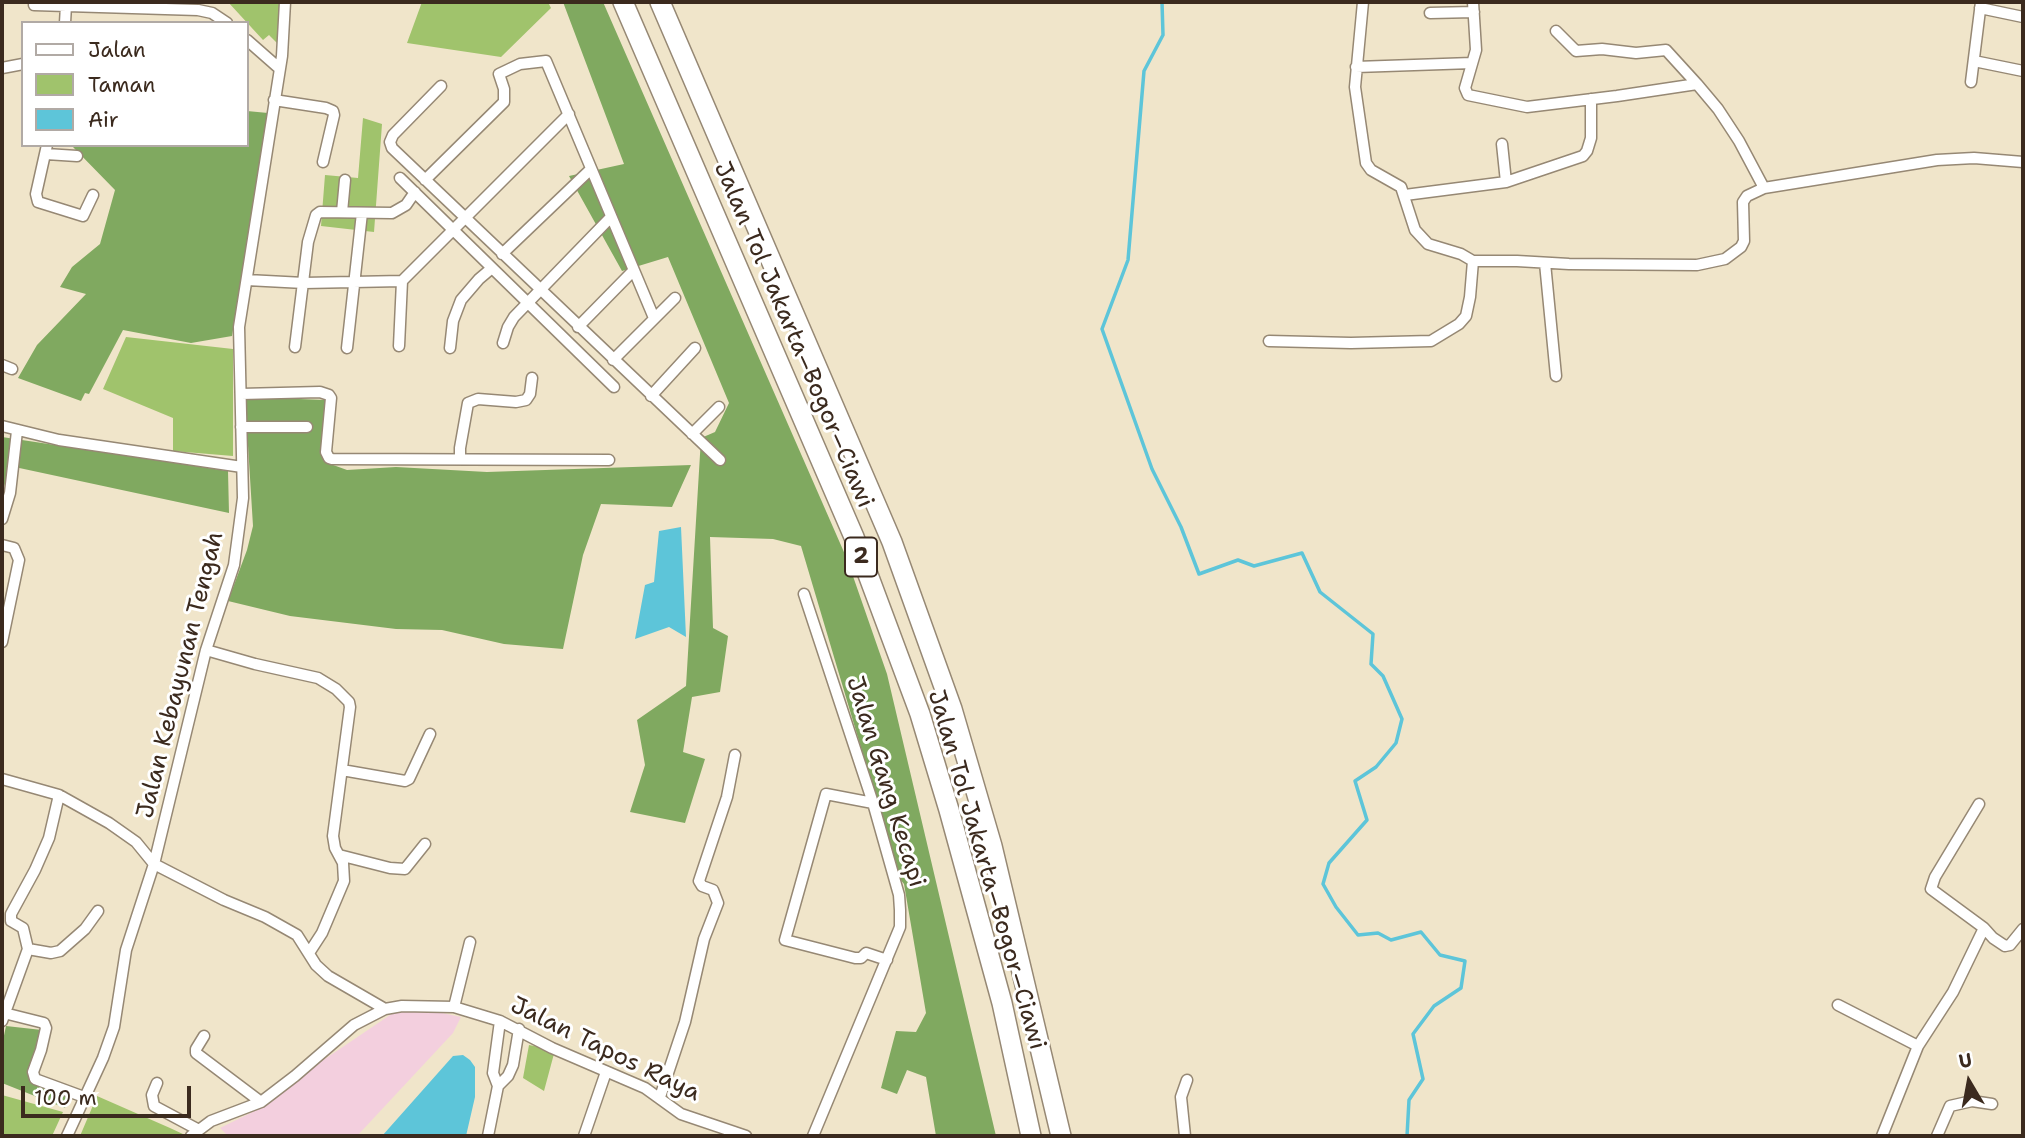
<!DOCTYPE html>
<meta charset="utf-8">
<style>
body{margin:0}
#map{position:relative;width:2025px;height:1138px;overflow:hidden;background:#f0e5ca;font-family:"Shantell Sans",sans-serif}
canvas{display:block}
.frame{position:absolute;inset:0;border:4px solid #3b2a1e;pointer-events:none}
.legend{position:absolute;left:21px;top:21px;width:228px;height:126px;box-sizing:border-box;background:#fff;border:2px solid #b1aaa5;margin:0;padding:9px 12px;list-style:none;font-size:21px;color:#3b2a1e}
.legend li{display:flex;align-items:center;gap:14px;height:35px}
.legend b{width:35px;border:2px solid #b1aaa5}
.north{position:absolute;left:1934px;top:1047px;width:70px;height:70px;-webkit-text-stroke:5px #fff;paint-order:stroke;rotate:350deg;font-size:19px;font-weight:700;line-height:28px;text-align:center;color:#3b2a1e}
.north::after{content:'';display:block;margin:auto;width:24px;height:32px;background:#3b2a1e;clip-path:polygon(50% 0,100% 100%,50% 72%,0 100%)}
.scale{position:absolute;left:21px;top:1086px;width:170px;height:32px;box-sizing:border-box;border:4px solid #3b2a1e;border-top:0;padding-left:9px;font-size:21px;line-height:24px;white-space:nowrap;color:#3b2a1e;-webkit-text-stroke:5px #fff;paint-order:stroke}
</style>
<div id="map">
<canvas width="2025" height="1138"></canvas>
<div class="frame"></div>
<ul class="legend">
<li><b style="height:9px;background:#fff"></b>Jalan</li>
<li><b style="height:19px;background:#a0c36c"></b>Taman</li>
<li><b style="height:19px;background:#5dc5d9"></b>Air</li>
</ul>
<div class="north">U</div>
<div class="scale">100 m</div>
</div>
<script>
const c = document.querySelector('canvas').getContext('2d');
c.lineJoin = 'round';
function fillPath(path, color) {
  c.fillStyle = color;
  c.fill(path, 'evenodd');
}
function shape(rows) {
  const path = new Path2D();
  for (const r of rows) {
    path.moveTo(r[0], r[1]);
    for (let i = 2; i < r.length; i += 2) path.lineTo(r[i], r[i + 1]);
  }
  return path;
}
function trace(path, color, width, dash) {
  c.strokeStyle = color;
  c.lineWidth = width;
  c.lineCap = dash ? 'butt' : 'round';
  c.setLineDash(dash || []);
  c.stroke(path);
}
function drawText(font, color, halo, rows, align = 'center') {
  c.font = font + ' "Shantell Sans",sans-serif';
  c.lineWidth = 6;
  c.setLineDash([]);
  c.textBaseline = 'middle';
  c.strokeStyle = halo;
  c.fillStyle = color;
  for (const [text, x, y, turn = 0] of rows) {
    c.save();
    c.translate(x, y);
    c.rotate((+turn || 0) * Math.PI / 180);
    c.textAlign = isNaN(turn) ? turn : align;
    if (halo) c.strokeText(text, 0, 0);
    c.fillText(text, 0, 0);
    c.restore();
  }
}
const built = shape([
 [399,1009,433,1011,461,1017,453,1033,357,1136,228,1136,220,1128,269,1104,313,1067]
]);
const green = shape([
 [228,2,281,2,279,45,269,35,263,40],
 [422,2,548,2,551,8,501,57,407,43],
 [363,118,382,124,374,232,321,226,325,175,358,178],
 [126,337,233,349,233,456,173,451,173,418,103,389],
 [529,1045,555,1050,544,1091,523,1078],
 [2,1095,63,1112,52,1136,2,1136],
 [97,1096,170,1128,185,1135,80,1136]
]);
const forest = shape([
 [563,2,603,2,847,559,887,674,996,1136,936,1136,926,1077,907,1070,897,1094,881,1088,896,1031,916,1032,926,1013,904,884,900,879,801,546,773,539,710,537,713,628,728,636,720,692,692,697,683,752,705,759,685,823,630,812,645,765,637,720,686,686,701,438,715,432,729,403,668,257,622,271,569,176,624,164],
 [247,111,268,113,232,336,191,343,123,330,89,394,85,393,81,401,18,378,37,345,86,294,60,287,72,267,100,244,115,190,73,147,247,145],
 [245,397,326,400,325,462,347,470,396,467,487,472,691,465,672,507,601,504,583,555,563,649,504,644,442,630,396,629,290,616,228,601,247,550,253,526],
 [2,437,228,471,229,513,10,466,2,494],
 [6,1026,42,1030,29,1081,69,1096,65,1108,2,1083,2,1045]
]);
const water = shape([
 [681,527,686,637,669,627,635,639,645,585,654,582,659,531],
 [463,1055,470,1060,475,1067,475,1097,466,1136,382,1136,453,1056]
]);
const stream = shape([
 [1162,2,1163,35,1144,71,1128,260,1102,329,1152,469,1181,527,1199,574,1238,560,1254,566,1302,553,1320,592,1373,634,1371,664,1383,676,1402,719,1396,743,1376,767,1355,781,1367,820,1329,863,1323,884,1336,907,1358,935,1378,933,1391,940,1421,932,1440,955,1465,961,1461,988,1434,1006,1413,1034,1423,1079,1409,1100,1407,1136]
]);
const minor = shape([
 [1363,2,1355,87,1366,163,1371,170,1401,187,1415,230,1428,244,1461,254,1473,261,1517,261,1569,264,1697,265,1725,259,1741,247,1744,241,1743,202,1747,196,1764,188,1937,160,1974,158,2023,162],
 [1473,2,1476,50,1465,88,1468,95,1527,107,1617,96,1697,84,1718,109,1739,141,1764,188],
 [34,5,198,10,212,13,227,23],
 [1980,8,2023,17],
 [1430,13,1474,12],
 [65,23,66,5],
 [1556,31,1576,51,1602,49,1636,53,1666,50,1697,84],
 [247,40,280,69],
 [1974,61,2023,71],
 [1356,67,1472,63],
 [2,68,23,64],
 [1971,82,1981,2],
 [441,86,393,135,390,142,392,148,720,460],
 [274,100,326,108,333,111,334,115,323,162],
 [1502,144,1506,182],
 [47,145,36,194,38,202,83,216,93,195],
 [46,154,77,156],
 [400,178,614,387],
 [425,180,504,102,504,89,499,74,520,64,546,61,654,318],
 [1405,195,1506,182,1583,156,1587,151,1591,138,1591,99],
 [342,212,345,180],
 [502,254,591,169],
 [1545,263,1556,376],
 [247,280,304,283,402,281,569,114],
 [578,327,633,271],
 [1269,341,1351,343,1431,341,1459,324,1466,316,1470,297,1473,261],
 [503,343,508,327,514,317,610,218],
 [399,346,402,281],
 [295,347,308,242,316,215,320,212,392,213,406,205,415,192],
 [347,348,362,213],
 [450,348,453,321,461,300,479,279,492,268],
 [613,360,675,298],
 [2,365,12,369],
 [241,394,320,392,329,395,331,398,326,452,329,458,332,459,609,460],
 [651,396,695,348],
 [2,426,59,440,242,467],
 [241,427,307,427],
 [692,434,719,407],
 [460,458,460,448,468,403,478,399,516,402,526,400,530,394,532,378],
 [2,519,10,493,17,431],
 [2,545,14,548,19,560,2,642],
 [804,594,873,803,899,895,900,910,900,927,813,1136],
 [206,650,255,664,318,678,336,689,349,702,350,707,333,836,335,848,343,863,344,881,322,933,309,953],
 [342,770,405,781,409,779,430,734],
 [2,779,59,795,109,823,136,842,154,864,224,900,265,917,297,935,316,965,328,976,385,1009],
 [873,803,826,794,785,940,855,958,861,958,866,953,887,960],
 [339,855,390,868,405,869,425,844],
 [1984,928,1993,938,2005,946,2010,945,2023,929],
 [28,949,51,953,60,951,85,929,98,911],
 [1838,1005,1918,1046],
 [454,1007,470,942],
 [4,1013,44,1023,46,1028,41,1050,33,1072,35,1079,84,1097],
 [2,1021,28,949,23,928,11,921,11,914,35,870,49,838,59,795],
 [204,1036,196,1049,196,1053,261,1102],
 [157,1083,152,1095,154,1106,197,1129],
 [498,1086,493,1073,500,1021],
 [660,1097,685,1022,704,939,718,903,713,890,702,886,699,881,727,797,735,755],
 [67,1136,103,1058,114,1027,126,950,154,864,206,650,234,565,243,498,239,327,282,56,285,2],
 [191,1136,211,1121,261,1102,295,1076,354,1025,385,1009,402,1006,454,1007,500,1021,552,1048,645,1088,681,1114,746,1136],
 [488,1136,498,1086,508,1076,513,1065,519,1029],
 [584,1136,606,1072],
 [1185,1136,1181,1097,1187,1080],
 [1882,1136,1918,1046,1953,992,1984,928,1931,889,1935,877,1979,804],
 [1937,1136,1950,1106,1972,1101,1992,1104]
]);
const motorway = shape([
 [623,2,854,537,920,714,949,810,1002,1003,1031,1136],
 [660,2,892,542,952,709,992,846,1061,1136]
]);
const shields = [
 [861,557,32]
];
const shieldNames = [
 ["2",861,557]
];
const streetNames = [
 ["Jalan Tol Jakarta–Bogor–Ciawi",793,335,67],
 ["Jalan Kebayunan Tengah",181,675,-76],
 ["Jalan Gang Kecapi",885,782,73],
 ["Jalan Tol Jakarta–Bogor–Ciawi",986,870,74],
 ["Jalan Tapos Raya",605,1050,26]
];
fillPath(built, '#f3cfde');
fillPath(green, '#a0c36c');
fillPath(forest, '#80a960');
fillPath(water, '#5dc5d9');
trace(stream, '#5dc5d9', 3.5);
trace(minor, '#968874', 13);
trace(motorway, '#968874', 22);
trace(minor, '#fff', 10);
trace(motorway, '#fff', 19);
for (const [x, y, w] of shields) {
  const box = new Path2D();
  box.roundRect(x - w / 2, y - 19.5, w, 39, 5);
  c.fillStyle = '#fff';
  c.fill(box);
  trace(box, '#3b2a1e', 2);
}
drawText('bold 23px', '#3b2a1e', null, shieldNames);
drawText('24px', '#3b2a1e', '#fff', streetNames);
</script>
